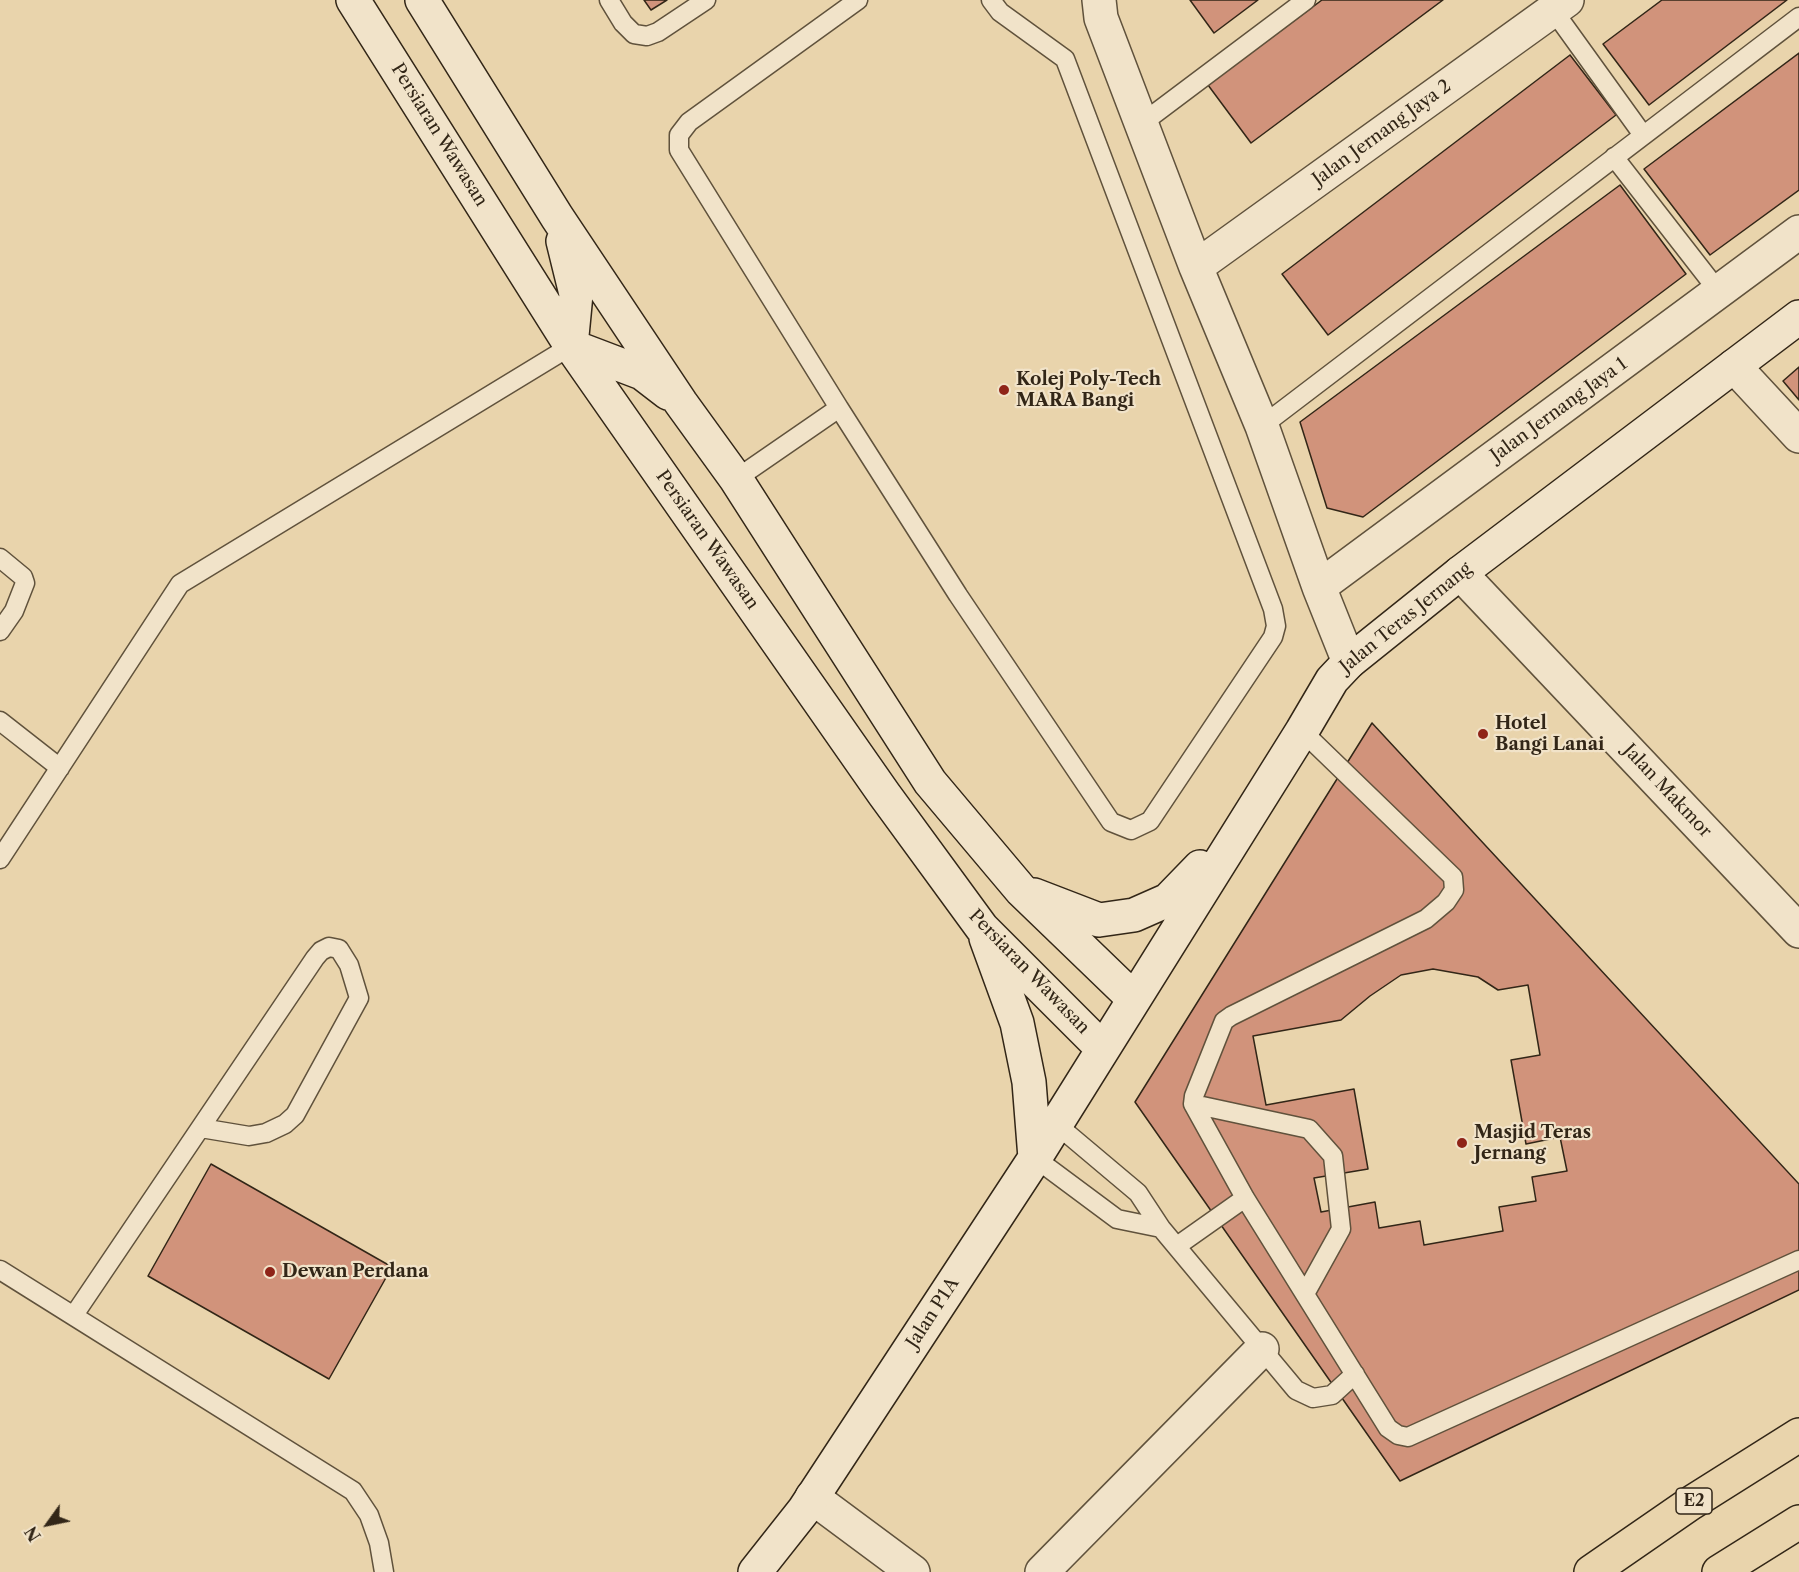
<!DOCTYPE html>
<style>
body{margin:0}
#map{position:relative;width:1799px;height:1572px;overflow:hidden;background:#e9d4ac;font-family:"Libre Caslon Text",serif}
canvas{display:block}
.north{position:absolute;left:18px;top:1494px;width:60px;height:60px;-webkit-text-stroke:4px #f1e3c9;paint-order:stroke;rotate:237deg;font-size:16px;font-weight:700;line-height:24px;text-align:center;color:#322617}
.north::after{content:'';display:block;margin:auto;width:21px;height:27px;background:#322617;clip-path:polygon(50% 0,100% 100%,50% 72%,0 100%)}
</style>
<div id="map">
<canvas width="1799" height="1572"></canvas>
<div class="north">N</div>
</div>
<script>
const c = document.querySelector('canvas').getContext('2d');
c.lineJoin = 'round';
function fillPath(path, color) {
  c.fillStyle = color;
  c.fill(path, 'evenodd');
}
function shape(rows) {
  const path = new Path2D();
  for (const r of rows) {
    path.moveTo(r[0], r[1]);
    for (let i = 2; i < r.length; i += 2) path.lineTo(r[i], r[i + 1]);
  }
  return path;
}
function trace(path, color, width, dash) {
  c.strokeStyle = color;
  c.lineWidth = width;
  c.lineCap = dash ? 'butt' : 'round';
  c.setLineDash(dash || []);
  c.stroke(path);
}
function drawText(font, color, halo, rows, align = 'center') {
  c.font = font + ' "Libre Caslon Text",serif';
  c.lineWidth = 4.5;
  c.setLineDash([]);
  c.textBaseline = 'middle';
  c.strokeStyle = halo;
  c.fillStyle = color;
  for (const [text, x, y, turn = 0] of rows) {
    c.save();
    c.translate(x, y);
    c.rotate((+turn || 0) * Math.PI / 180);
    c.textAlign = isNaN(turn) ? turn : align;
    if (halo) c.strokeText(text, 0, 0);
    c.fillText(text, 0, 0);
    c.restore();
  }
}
const building = shape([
 [644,0,667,0,651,10,644,0],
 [1190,0,1258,0,1214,33,1190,0],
 [1322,0,1443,0,1251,143,1208,85,1322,0],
 [1662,0,1787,0,1649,105,1603,44,1662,0],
 [1799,53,1799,190,1710,255,1644,169,1799,53],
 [1570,55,1616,115,1328,335,1282,274,1570,55],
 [1620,185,1686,274,1363,517,1327,508,1300,422,1620,185],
 [1799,367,1799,400,1783,381,1799,367],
 [1372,723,1799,1184,1799,1290,1400,1481,1135,1102,1372,723],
 [1433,969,1478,977,1498,990,1528,985,1540,1055,1511,1060,1526,1144,1560,1137,1567,1171,1532,1177,1536,1201,1499,1207,1503,1231,1424,1245,1420,1221,1379,1228,1375,1202,1321,1212,1314,1178,1368,1169,1354,1089,1266,1105,1253,1036,1341,1020,1370,996,1401,975,1433,969],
 [211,1164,392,1267,329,1379,148,1276,211,1164]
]);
const lane = shape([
 [609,0,623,23,634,34,647,36,658,32,706,0],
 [1553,10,1643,135],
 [1141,124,1306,0],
 [1614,157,1719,292],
 [839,408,679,150,679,135,689,122,858,0],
 [1262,426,1799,17],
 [736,479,839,408,958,595,1111,822,1131,830,1150,821,1273,637,1276,626,1273,609,1065,59,1000,12,991,0],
 [0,558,23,577,25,583,14,611,0,631],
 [0,721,60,768],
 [1302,731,1453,877,1454,890,1446,902,1426,919,1231,1016,1224,1021,1194,1096,1193,1104,1245,1198,1388,1428,1398,1435,1408,1437,1799,1260],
 [0,859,180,584,571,346],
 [1193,1104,1309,1129,1333,1156,1341,1229,1305,1294],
 [1056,1124,1138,1193,1161,1228,1296,1390,1313,1398,1332,1395,1355,1374],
 [1035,1158,1117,1219,1161,1228],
 [1177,1246,1245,1198],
 [0,1270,353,1491,369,1515,379,1543,384,1572],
 [74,1315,315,958,321,951,329,947,339,949,349,965,359,998,295,1115,285,1124,266,1133,249,1136,201,1128]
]);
const street = shape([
 [1099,0,1101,18,1196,267,1262,426,1319,587,1349,662],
 [1196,267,1567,0],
 [1734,366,1799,436],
 [1460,573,1799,931],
 [1319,587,1799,232],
 [812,1497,913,1572],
 [1042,1572,1262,1349]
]);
const secondary = shape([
 [353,0,571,346,884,794,982,928,1103,1049],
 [422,0,557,217,681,403,736,479,930,782,1021,890,1134,999],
 [563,241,576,294,571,346],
 [571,346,642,373,668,393],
 [1034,895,1099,920,1134,915,1168,900,1200,867],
 [986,938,1017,1023,1029,1082,1035,1158],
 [755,1572,804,1510,1035,1158,1302,731,1332,680,1349,662,1460,573,1799,317]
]);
const highway = shape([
 [1591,1572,1691,1503,1799,1435],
 [1719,1572,1799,1522]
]);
const markers = [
 [1004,390,6,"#8f2418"],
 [1483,734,6,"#8f2418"],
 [1462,1143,6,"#8f2418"],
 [270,1272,6,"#8f2418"]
];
const shields = [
 [1694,1501,36]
];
const shieldNames = [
 ["E2",1694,1501]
];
const streetNames = [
 ["Jalan Jernang Jaya 2",1382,133,-36],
 ["Persiaran Wawasan",439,135,58],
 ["Jalan Jernang Jaya 1",1559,410,-36],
 ["Persiaran Wawasan",707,540,55],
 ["Jalan Teras Jernang",1406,618,-39],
 ["Jalan Makmor",1667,791,47],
 ["Persiaran Wawasan",1029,972,46],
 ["Jalan P1A",933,1313,-57]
];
const poiNames = [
 ["Kolej Poly-Tech",1016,380],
 ["MARA Bangi",1016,401],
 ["Hotel",1495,724],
 ["Bangi Lanai",1495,745],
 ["Masjid Teras",1474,1133],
 ["Jernang",1474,1154],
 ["Dewan Perdana",282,1272]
];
fillPath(building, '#d1937b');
trace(building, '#322617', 1.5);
trace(lane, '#60523c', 21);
trace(street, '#60523c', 36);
trace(secondary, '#322617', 36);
trace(highway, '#322617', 36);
trace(lane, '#f1e3c9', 18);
trace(street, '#f1e3c9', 33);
trace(secondary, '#f1e3c9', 33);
trace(highway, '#e9d4ac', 33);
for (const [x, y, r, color] of markers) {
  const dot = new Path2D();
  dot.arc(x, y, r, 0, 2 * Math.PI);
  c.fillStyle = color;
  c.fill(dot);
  trace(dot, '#f1e3c9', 2);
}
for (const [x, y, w] of shields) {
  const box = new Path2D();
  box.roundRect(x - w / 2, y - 13, w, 26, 4.5);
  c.fillStyle = '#f1e3c9';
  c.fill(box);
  trace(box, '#322617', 1.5);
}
drawText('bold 16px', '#322617', null, shieldNames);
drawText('18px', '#322617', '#f1e3c9', streetNames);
drawText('bold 18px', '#322617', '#f1e3c9', poiNames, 'left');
</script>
